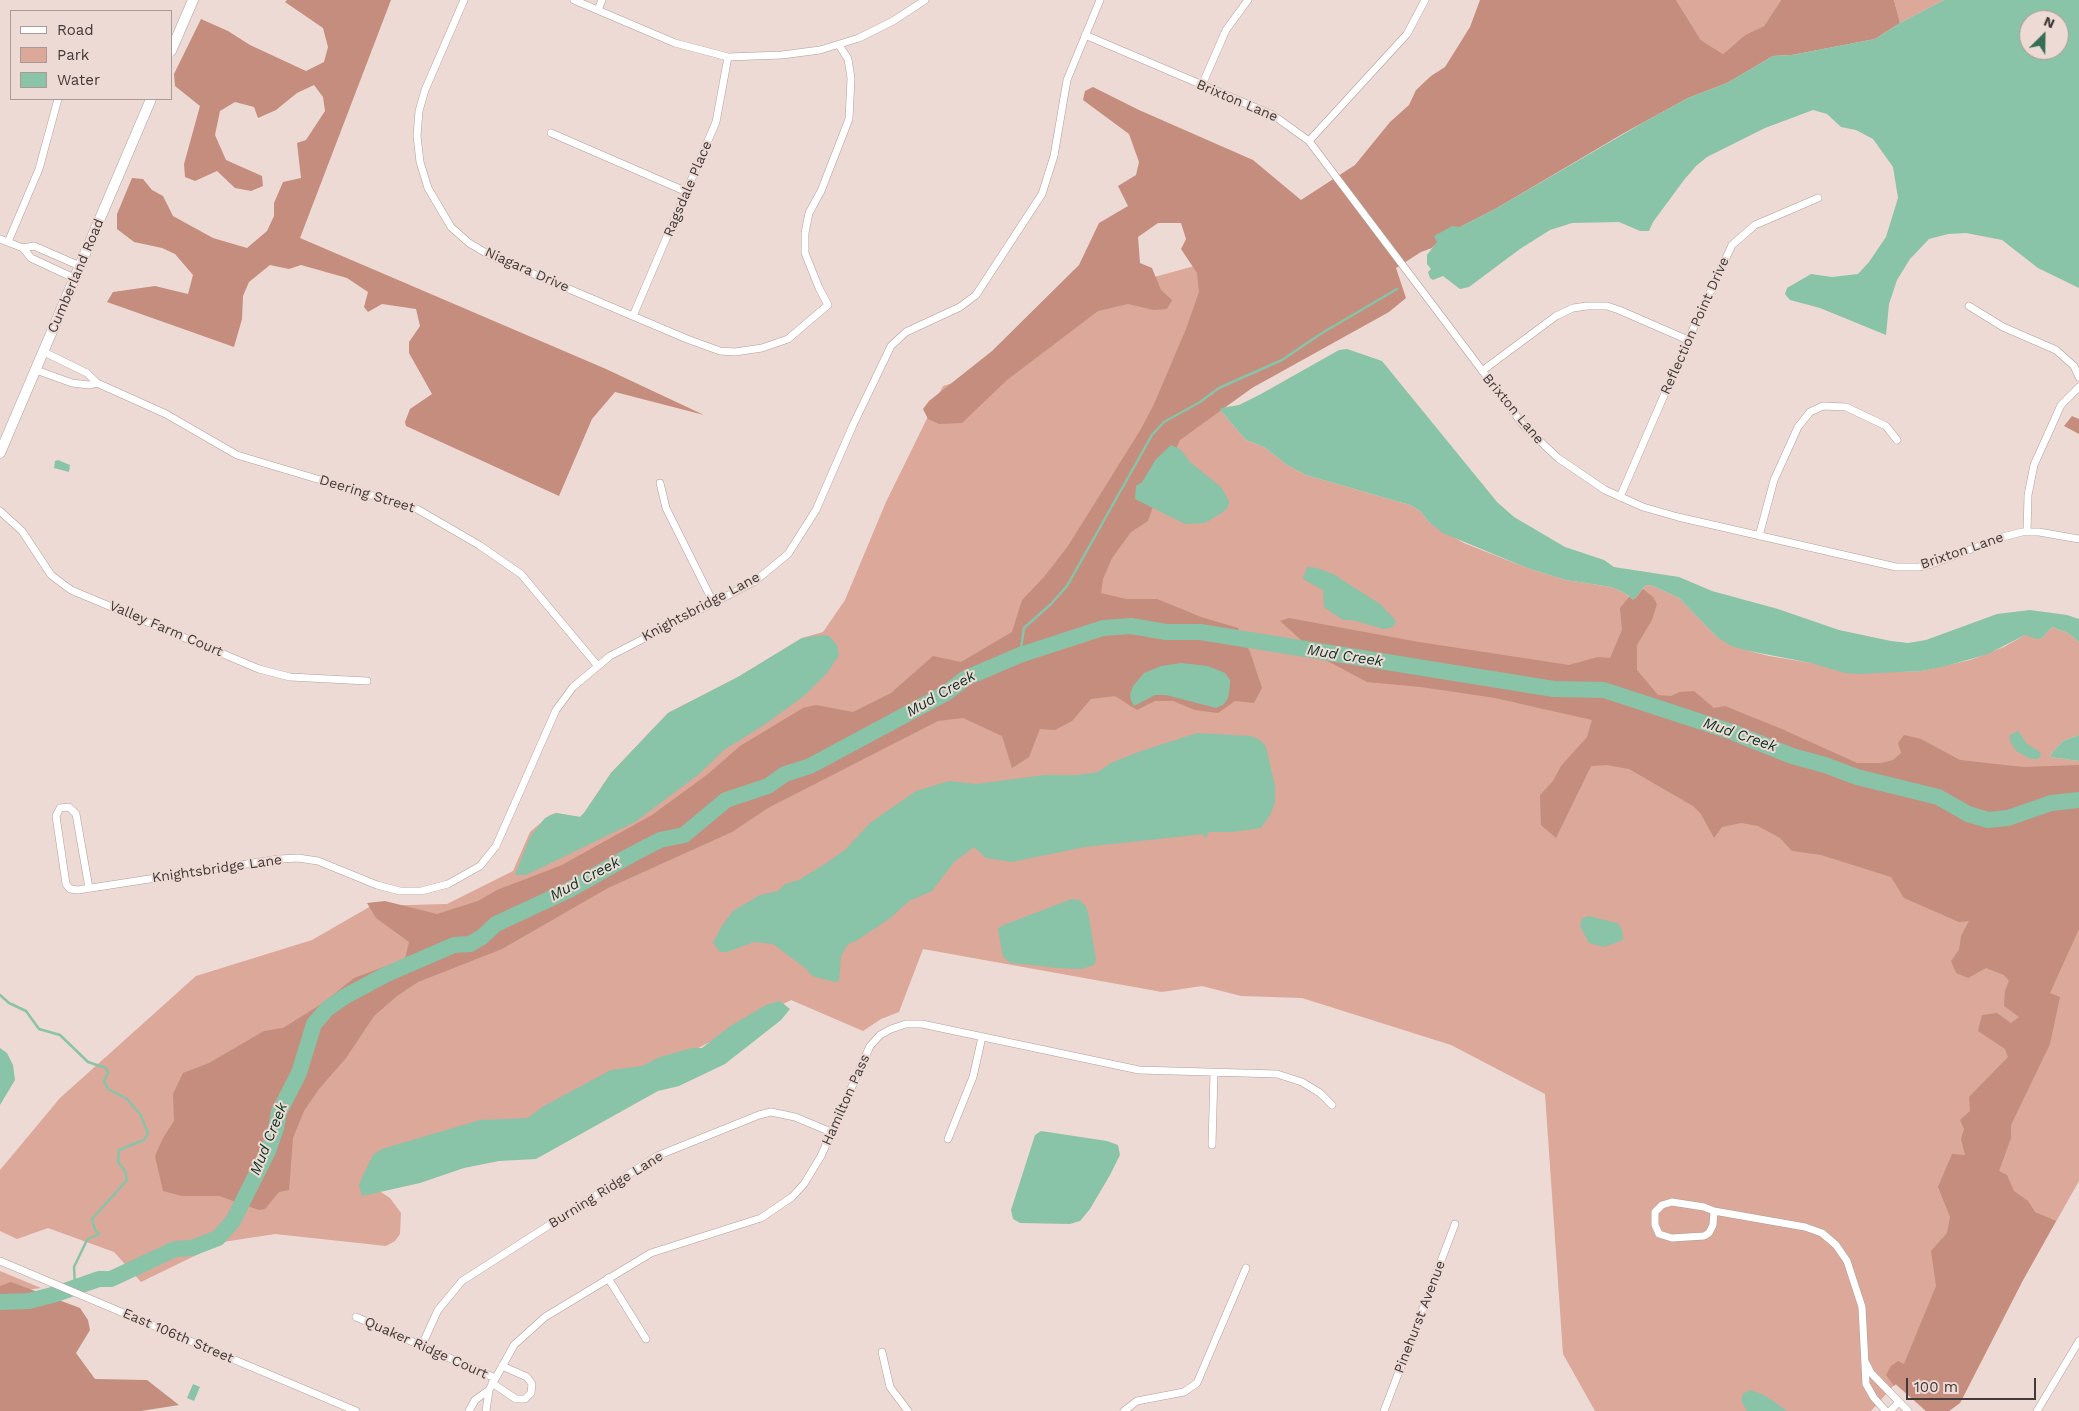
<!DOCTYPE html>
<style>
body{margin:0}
#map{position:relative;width:2079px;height:1411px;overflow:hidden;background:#eedad4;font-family:"Work Sans",sans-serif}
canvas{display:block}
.legend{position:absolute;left:10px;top:10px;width:162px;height:90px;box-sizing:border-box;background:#eedad4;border:1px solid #a99a96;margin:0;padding:6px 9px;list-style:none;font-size:15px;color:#423a38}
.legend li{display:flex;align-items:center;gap:10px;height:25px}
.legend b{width:25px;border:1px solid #a99a96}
.north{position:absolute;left:2019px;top:10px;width:50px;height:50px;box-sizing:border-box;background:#eedad4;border:1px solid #a99a96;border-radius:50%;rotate:23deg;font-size:14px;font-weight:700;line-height:20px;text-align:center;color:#423a38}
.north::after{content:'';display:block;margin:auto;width:18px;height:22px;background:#366e56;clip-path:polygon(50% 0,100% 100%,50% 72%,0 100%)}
.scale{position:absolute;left:1906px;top:1378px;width:130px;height:22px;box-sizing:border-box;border:2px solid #423a38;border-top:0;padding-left:6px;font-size:15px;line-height:18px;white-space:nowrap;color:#423a38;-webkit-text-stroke:4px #eedad4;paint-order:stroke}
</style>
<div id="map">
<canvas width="2079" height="1411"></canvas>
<ul class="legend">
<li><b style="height:6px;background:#fff"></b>Road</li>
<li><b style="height:14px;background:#dba899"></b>Park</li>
<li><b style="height:14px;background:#89c3a8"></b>Water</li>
</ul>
<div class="north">N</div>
<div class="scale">100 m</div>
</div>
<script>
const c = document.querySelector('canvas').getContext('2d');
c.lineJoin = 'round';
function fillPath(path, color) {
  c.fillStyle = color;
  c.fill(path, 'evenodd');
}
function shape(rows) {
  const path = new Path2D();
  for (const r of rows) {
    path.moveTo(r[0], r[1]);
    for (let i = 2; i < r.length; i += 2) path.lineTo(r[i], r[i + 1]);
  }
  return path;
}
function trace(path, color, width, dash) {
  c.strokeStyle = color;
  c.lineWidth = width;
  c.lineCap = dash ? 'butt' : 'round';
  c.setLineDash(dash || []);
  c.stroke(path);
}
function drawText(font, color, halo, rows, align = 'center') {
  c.font = font + ' "Work Sans",sans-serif';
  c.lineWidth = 4;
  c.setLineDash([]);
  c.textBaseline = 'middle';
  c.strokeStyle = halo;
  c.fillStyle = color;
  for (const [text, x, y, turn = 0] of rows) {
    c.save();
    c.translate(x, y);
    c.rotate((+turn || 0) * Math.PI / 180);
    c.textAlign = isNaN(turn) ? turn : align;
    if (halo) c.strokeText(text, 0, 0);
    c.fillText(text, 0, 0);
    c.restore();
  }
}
const green = shape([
 [1676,0,1781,0,1764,26,1745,35,1723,54,1701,40],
 [1894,0,1944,0,1900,23],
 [1209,262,1220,410,1246,440,1264,447,1287,465,1306,475,1410,505,1420,511,1430,523,1464,543,1527,568,1566,580,1611,587,1625,593,1629,597,1643,589,1646,585,1653,586,1679,598,1717,637,1749,651,1769,656,1811,663,1898,672,1922,671,1970,660,2004,647,2025,635,2042,638,2052,627,2068,633,2079,642,2079,735,2063,741,2051,754,2050,757,2079,761,2079,1181,2023,1280,1960,1403,1949,1411,1926,1411,1895,1384,1871,1411,1595,1411,1563,1354,1545,1094,1451,1045,1302,998,1241,996,1202,986,1162,992,923,949,899,1012,881,1019,863,1031,791,1000,515,1143,373,1187,390,1198,401,1213,400,1234,395,1241,386,1246,275,1234,223,1242,141,1282,114,1252,48,1228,17,1239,0,1231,0,1170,60,1098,196,976,312,940,371,906,447,904,513,871,530,832,550,815,556,813,580,817,584,813,611,773,668,713,738,677,802,638,823,632,845,600,886,502,943,386,989,372,1118,287],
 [0,1271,41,1288,0,1294]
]);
const forest = shape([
 [287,0,391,0,300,238,606,369,704,415,615,392,592,419,559,496,406,426,405,422,410,409,432,394,409,353,409,342,420,326,416,309,382,304,368,312,364,307,368,292,347,278,301,265,289,269,270,265,249,282,243,296,242,319,234,347,107,302,113,292,155,286,188,294,193,275,175,254,162,248,134,242,117,229,117,214,132,178,143,179,152,190,163,196,173,216,213,238,247,248,267,231,274,216,274,203,283,182,301,178,297,143,306,140,325,111,323,97,314,85,297,93,276,110,258,118,254,107,235,102,220,111,215,135,226,160,262,176,263,186,251,191,235,188,217,171,195,181,185,177,184,164,200,106,175,86,174,74,201,19,228,31,250,45,306,71,324,62,328,47,323,28,285,2],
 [1480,0,1676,0,1701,40,1723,54,1745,35,1764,26,1781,0,1894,0,1900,23,1875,39,1792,55,1773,56,1727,83,1688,98,1624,133,1497,208,1460,227,1452,227,1432,248,1421,252,1396,268,1406,298,1389,312,1252,388,1180,440,1164,475,1148,521,1131,532,1112,558,1103,579,1101,593,1126,599,1157,599,1201,617,1238,628,1250,652,1262,688,1254,703,1235,701,1218,713,1195,710,1173,701,1155,701,1137,710,1115,696,1091,699,1072,721,1055,730,1040,729,1029,757,1012,768,1002,736,963,718,938,721,768,808,732,832,608,888,502,949,418,982,397,996,374,1016,346,1058,319,1089,304,1111,293,1138,289,1190,279,1192,265,1209,259,1210,219,1196,182,1196,163,1191,155,1156,163,1138,174,1121,173,1094,183,1073,209,1063,264,1031,283,1028,323,1003,354,978,405,959,409,942,376,918,367,903,385,901,437,914,478,901,497,890,562,865,652,815,708,774,740,746,803,708,816,705,853,712,891,693,933,656,961,662,1012,632,1022,600,1044,577,1068,546,1141,429,1154,404,1186,329,1199,292,1197,273,1181,249,1186,239,1181,223,1158,223,1138,237,1140,263,1152,268,1161,290,1172,300,1167,309,1154,310,1128,304,1098,311,1007,380,962,423,939,424,928,419,923,409,929,401,992,351,1079,265,1099,223,1128,206,1118,186,1136,175,1139,162,1129,134,1083,100,1085,91,1093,87,1139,110,1253,160,1301,200,1355,165,1390,122,1409,105,1416,90,1431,76,1445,67,1470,27],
 [2072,416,2079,419,2079,434,2064,426],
 [1643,589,1653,597,1657,604,1652,620,1637,645,1637,670,1658,695,1671,696,1680,692,1694,691,1714,708,1725,706,1784,730,1857,763,1881,763,1893,760,1901,753,1898,743,1904,735,1921,739,1960,760,2023,767,2079,765,2079,929,2050,993,2060,997,2050,1044,2011,1125,2011,1138,1999,1171,2007,1175,2014,1191,2028,1201,2035,1212,2056,1221,2023,1280,1960,1403,1949,1411,1926,1411,1896,1384,1894,1386,1886,1375,1891,1366,1898,1361,1904,1364,1936,1286,1931,1251,1947,1233,1950,1217,1938,1187,1952,1154,1965,1155,1961,1139,1964,1129,1960,1120,1970,1111,1969,1097,2008,1057,2005,1049,1978,1031,1982,1015,1997,1013,2011,1023,2019,1017,2004,1006,2005,991,2009,981,2004,975,1986,968,1968,978,1956,973,1951,961,1959,950,1961,936,1969,921,1959,922,1904,898,1891,877,1821,855,1792,851,1780,838,1758,826,1741,823,1722,827,1714,838,1701,814,1693,806,1629,769,1607,765,1591,766,1556,838,1541,825,1540,795,1553,781,1561,766,1587,737,1592,720,1495,698,1421,687,1367,682,1320,657,1280,621,1289,618,1419,642,1569,665,1598,657,1610,658,1622,630,1620,608,1629,597,1633,600,1636,598],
 [11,1282,80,1308,88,1320,90,1330,76,1353,95,1379,147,1380,179,1405,141,1411,0,1411,0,1286]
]);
const water = shape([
 [1944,0,2079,0,2079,288,2038,268,2002,240,1966,233,1948,234,1929,239,1910,259,1897,280,1889,304,1886,335,1820,308,1790,300,1785,294,1787,288,1811,274,1832,277,1858,274,1869,262,1886,237,1898,198,1893,167,1873,139,1856,130,1841,127,1827,114,1813,110,1765,128,1707,157,1696,166,1684,180,1653,222,1649,231,1640,231,1619,222,1572,223,1550,230,1520,249,1469,287,1460,289,1443,276,1433,280,1430,278,1428,272,1431,269,1427,264,1427,255,1437,242,1434,236,1452,226,1460,227,1497,208,1646,121,1688,98,1727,83,1773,56,1792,55,1875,39,1900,23],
 [2029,20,2059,20,2059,50,2029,50],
 [1347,349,1382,361,1497,502,1514,517,1565,547,1604,560,1614,567,1679,577,1712,591,1778,609,1839,630,1891,641,1908,643,1926,640,1997,614,2030,610,2067,615,2079,619,2079,642,2068,633,2052,627,2042,638,2037,639,2025,635,1988,654,1946,666,1922,671,1859,674,1845,673,1811,663,1749,651,1731,646,1717,637,1679,598,1653,586,1646,585,1633,600,1625,593,1611,587,1566,580,1527,568,1443,533,1430,523,1420,511,1410,505,1306,475,1287,465,1264,447,1246,440,1220,410,1221,408,1239,405,1261,394,1339,350],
 [1171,445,1180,449,1190,462,1221,487,1229,501,1228,507,1223,512,1205,523,1185,524,1135,499,1136,486,1142,482,1156,459],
 [58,460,70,465,69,472,54,468,55,461],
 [1307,567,1317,568,1333,574,1380,604,1396,621,1393,627,1384,629,1352,620,1343,620,1331,612,1324,607,1323,590,1303,579],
 [822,635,829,636,837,645,839,655,827,673,805,695,767,723,724,750,699,774,635,822,526,875,515,875,530,837,545,818,556,813,580,817,584,813,611,773,668,713,738,677,802,638],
 [1181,663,1208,666,1225,673,1230,680,1230,685,1228,698,1223,705,1216,708,1166,695,1155,695,1134,706,1131,700,1130,694,1133,686,1144,673,1161,666],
 [2018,731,2027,744,2040,752,2041,756,2037,759,2031,759,2016,751,2010,741,2010,735],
 [1197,733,1251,736,1260,740,1266,747,1275,786,1275,803,1270,815,1261,828,1233,832,1209,832,1206,838,1203,834,1085,847,1012,862,986,858,974,847,954,862,932,891,909,901,889,919,856,941,848,944,841,956,839,981,835,982,812,976,805,968,773,944,754,942,727,952,720,952,713,943,721,927,733,911,760,895,778,891,785,884,799,880,828,862,846,849,870,823,916,791,949,781,976,784,1045,775,1077,775,1098,772,1111,763,1141,751],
 [2079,735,2079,761,2050,757,2051,754,2063,741],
 [1072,899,1079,900,1085,905,1088,912,1096,959,1094,965,1081,969,1059,968,1011,963,1003,957,998,929,1001,926],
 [1589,916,1617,923,1622,929,1623,940,1604,947,1589,943,1580,926,1582,918],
 [780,1001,790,1009,781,1020,725,1064,679,1086,658,1091,536,1159,499,1161,464,1168,420,1183,362,1196,359,1185,364,1173,373,1155,382,1149,480,1120,528,1118,542,1107,611,1070,642,1066,660,1057,692,1048,702,1048,729,1027,766,1005],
 [0,1048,7,1053,13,1065,15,1080,0,1105],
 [1041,1131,1107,1141,1118,1145,1120,1155,1110,1175,1090,1209,1080,1221,1070,1224,1020,1223,1013,1219,1011,1210,1035,1135],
 [193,1384,200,1387,194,1401,187,1398],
 [1750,1390,1766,1396,1787,1411,1747,1411,1741,1400,1743,1394]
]);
const stream = shape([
 [1020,655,1024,628,1051,604,1067,586,1152,435,1164,422,1200,402,1219,388,1282,360,1322,333,1397,289],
 [0,995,9,1003,26,1011,39,1029,60,1035,88,1062,106,1068,108,1073,104,1081,108,1089,127,1099,140,1114,148,1133,144,1140,119,1150,118,1162,125,1171,127,1180,92,1219,95,1230,99,1234,87,1240,74,1267,75,1286]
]);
const river = shape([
 [0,1302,29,1301,56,1294,99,1279,111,1279,175,1249,192,1248,218,1238,233,1221,268,1151,276,1128,279,1112,299,1073,314,1024,327,1009,344,997,385,975,454,945,470,944,482,937,496,924,569,890,631,855,660,840,684,835,726,800,768,786,785,774,810,766,946,693,966,678,1020,655,1103,628,1131,626,1166,632,1200,632,1554,689,1604,690,1732,732,1792,756,1825,765,1857,777,1938,797,1968,814,1988,820,2008,818,2051,803,2079,800]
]);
const minor = shape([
 [464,0,425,90,419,111,417,136,420,162,428,188,451,227,469,243,491,256,687,339,720,351,735,352,762,348,788,339,828,305,819,288,805,253,805,233,809,213,821,191,849,119,851,78,848,59,839,45],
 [574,0,675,43,728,57,782,55,820,50,859,38,893,21,925,0],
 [598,10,602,0],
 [1085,35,1273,115,1309,141,1524,426,1558,458,1605,490,1643,507,1678,517,1896,567,1919,567,1932,564,2003,537,2022,532,2039,532,2079,539],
 [1202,85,1226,30,1248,0],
 [551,133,687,192],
 [1309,141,1407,34,1425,0],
 [0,239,23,248,31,258,74,278],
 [8,242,39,169,58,99],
 [23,248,34,246,80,266],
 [1969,306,2003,327,2056,350,2074,366,2079,377],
 [633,316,716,122,728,57],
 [44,352,87,373,97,383,166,414,237,455,417,509,479,545,521,574,597,665],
 [36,370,72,383,89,385,97,383],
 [1482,371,1556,316,1573,308,1587,306,1607,306,1619,310,1688,340],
 [660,483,666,508,713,602],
 [1620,497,1688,340,1732,245,1755,225,1818,198],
 [0,511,22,531,51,575,71,590,259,669,290,677,367,681],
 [2027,532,2028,495,2034,465,2061,405,2079,387],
 [1759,536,1774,480,1798,427,1810,412,1823,406,1846,407,1886,426,1897,440],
 [89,888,76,814,69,807,60,808,56,816,66,884,70,889,78,890,279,859,298,858,318,861,377,885,400,891,421,891,448,884,480,866,496,846,556,710,573,687,610,656,754,582,788,554,816,510,853,425,891,346,906,332,960,307,976,295,1042,194,1054,156,1067,80,1100,0],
 [948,1139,973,1077,982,1037],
 [1212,1145,1214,1073],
 [1672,1202,1704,1207,1714,1211,1713,1225,1709,1233,1704,1236,1672,1238,1659,1234,1655,1225,1655,1212,1662,1205,1672,1202],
 [1714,1211,1805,1227,1822,1233,1836,1245,1847,1261,1862,1307,1866,1384,1874,1398,1886,1411],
 [0,1261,356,1411],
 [608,1278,646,1339],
 [356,1317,495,1378],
 [422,1345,438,1310,462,1281,657,1156,759,1115,771,1112,795,1117,831,1132],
 [882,1352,890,1387,908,1411],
 [1866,1363,1871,1373,1908,1411],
 [492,1383,516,1399,525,1399,531,1393,532,1384,527,1377,502,1366],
 [469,1411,475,1400,489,1390,514,1345,545,1317,651,1253,761,1218,792,1197,804,1184,821,1156,870,1046,880,1035,891,1029,906,1024,922,1024,1139,1070,1277,1074,1302,1082,1320,1093,1332,1105],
 [486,1411,489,1390],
 [1124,1411,1137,1401,1184,1392,1197,1383,1246,1268],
 [1384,1411,1455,1224],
 [1890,1411,1899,1402],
 [2037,1411,2079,1341]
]);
const secondary = shape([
 [171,51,193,0],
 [0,453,151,99]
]);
const streetNames = [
 ["Brixton Lane",1237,101,23],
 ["Ragsdale Place",688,189,-67],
 ["Niagara Drive",527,270,24],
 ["Cumberland Road",76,276,-67],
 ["Reflection Point Drive",1695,326,-66],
 ["Brixton Lane",1513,409,50],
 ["Deering Street",367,494,17],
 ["Brixton Lane",1962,551,-19],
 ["Knightsbridge Lane",701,607,-28],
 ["Valley Farm Court",166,629,23],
 ["Knightsbridge Lane",217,869,-8],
 ["Hamilton Pass",846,1100,-66],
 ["Burning Ridge Lane",606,1190,-32],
 ["Pinehurst Avenue",1420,1317,-69],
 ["East 106th Street",178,1336,23],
 ["Quaker Ridge Court",426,1348,24]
];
const waterNames = [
 ["Mud Creek",1345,656,9],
 ["Mud Creek",941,694,-30],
 ["Mud Creek",1740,735,19],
 ["Mud Creek",585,879,-28],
 ["Mud Creek",269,1139,-68]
];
fillPath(green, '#dba899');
fillPath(forest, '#c48d7d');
fillPath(water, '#89c3a8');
trace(stream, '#89c3a8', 2.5);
trace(river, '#89c3a8', 16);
trace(minor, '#b19f99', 8);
trace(secondary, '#b19f99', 11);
trace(minor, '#fff', 7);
trace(secondary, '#fff', 10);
drawText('14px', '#423a38', '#eedad4', streetNames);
drawText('italic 15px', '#033624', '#eedad4', waterNames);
</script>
